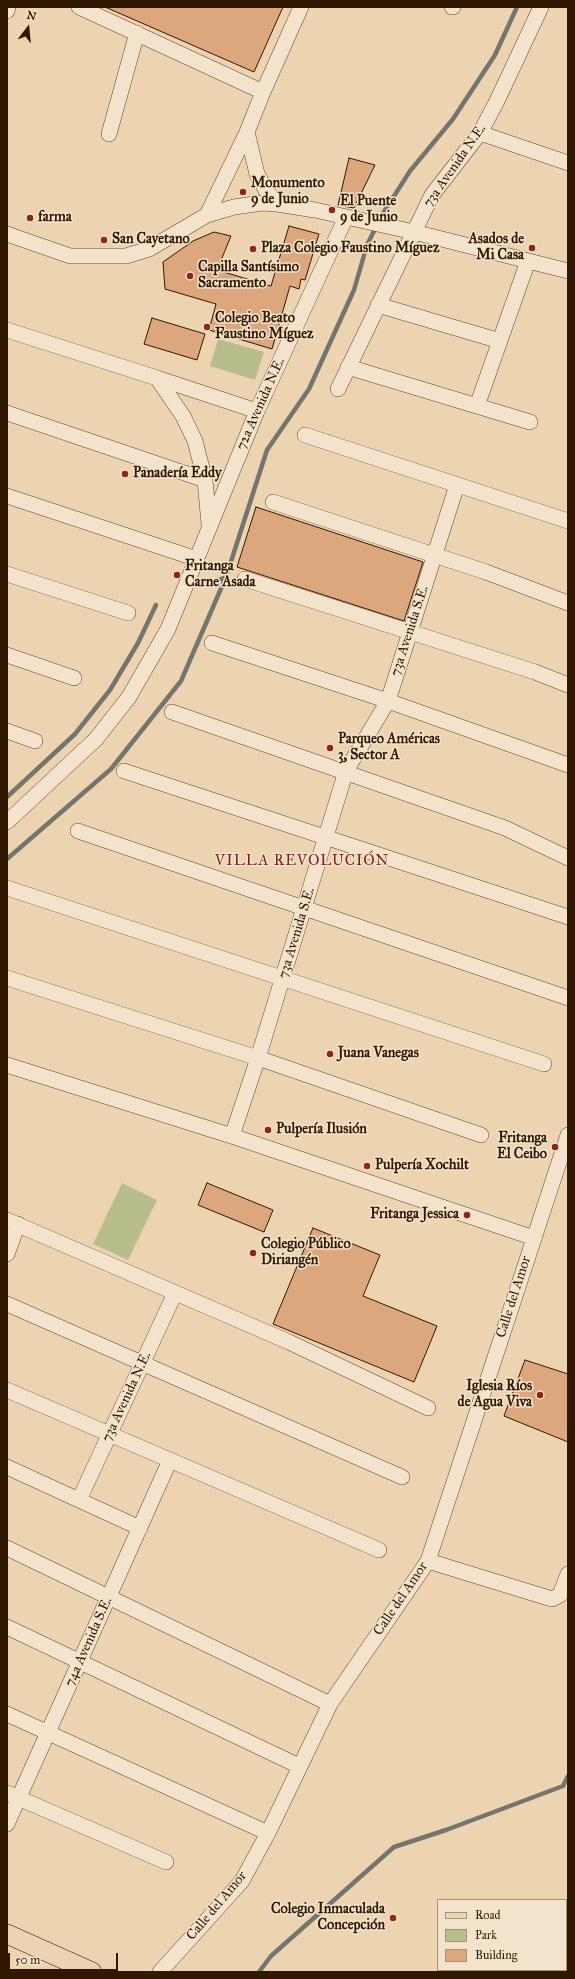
<!DOCTYPE html>
<meta charset="utf-8">
<style>
body{margin:0}
#map{position:relative;width:575px;height:1979px;overflow:hidden;background:#edd4b1;font-family:"IM FELL Great Primer",serif}
canvas{display:block}
.frame{position:absolute;inset:0;border:8px solid #311800;pointer-events:none}
.legend{position:absolute;left:437px;top:1899px;width:130px;height:72px;box-sizing:border-box;background:#f3e3cc;border:1px solid #a5927a;margin:0;padding:5px 7px;list-style:none;font-size:12px;color:#311800}
.legend li{display:flex;align-items:center;gap:8px;height:20px}
.legend b{width:20px;border:1px solid #a5927a}
.north{position:absolute;left:8px;top:8px;width:40px;height:40px;-webkit-text-stroke:3px #f3e3cc;paint-order:stroke;rotate:16deg;font-size:11px;font-weight:700;line-height:16px;text-align:center;color:#311800}
.north::after{content:'';display:block;margin:auto;width:14px;height:18px;background:#311800;clip-path:polygon(50% 0,100% 100%,50% 72%,0 100%)}
.scale{position:absolute;left:8px;top:1953px;width:110px;height:18px;box-sizing:border-box;border:2px solid #311800;border-top:0;padding-left:5px;font-size:12px;line-height:14px;white-space:nowrap;color:#311800;-webkit-text-stroke:3px #f3e3cc;paint-order:stroke}
</style>
<div id="map">
<canvas width="575" height="1979"></canvas>
<div class="frame"></div>
<ul class="legend">
<li><b style="height:5px;background:#edd4b1"></b>Road</li>
<li><b style="height:11px;background:#b8bd8c"></b>Park</li>
<li><b style="height:11px;background:#dda77d"></b>Building</li>
</ul>
<div class="north">N</div>
<div class="scale">50 m</div>
</div>
<script>
const c = document.querySelector('canvas').getContext('2d');
c.lineJoin = 'round';
function fillPath(path, color) {
  c.fillStyle = color;
  c.fill(path, 'evenodd');
}
function shape(rows) {
  const path = new Path2D();
  for (const r of rows) {
    path.moveTo(r[0], r[1]);
    for (let i = 2; i < r.length; i += 2) path.lineTo(r[i], r[i + 1]);
  }
  return path;
}
function trace(path, color, width, dash) {
  c.strokeStyle = color;
  c.lineWidth = width;
  c.lineCap = dash ? 'butt' : 'round';
  c.setLineDash(dash || []);
  c.stroke(path);
}
function drawText(font, color, halo, rows, align = 'center') {
  c.font = font + ' "IM FELL Great Primer",serif';
  c.lineWidth = 3;
  c.setLineDash([]);
  c.textBaseline = 'middle';
  c.strokeStyle = halo;
  c.fillStyle = color;
  for (const [text, x, y, turn = 0] of rows) {
    c.save();
    c.translate(x, y);
    c.rotate((+turn || 0) * Math.PI / 180);
    c.textAlign = isNaN(turn) ? turn : align;
    if (halo) c.strokeText(text, 0, 0);
    c.fillText(text, 0, 0);
    c.restore();
  }
}
const green = shape([
 [218,339,264,352,255,380,210,366],
 [122,1183,157,1200,128,1260,93,1244]
]);
const stream = shape([
 [216,581,226,577],
 [7,797,75,734,110,690,138,643,156,605],
 [7,859,111,769,181,681,226,577,267,450,309,389,354,290,367,245,382,215,410,171,453,119,495,55,517,7],
 [259,1972,271,1956,394,1847,446,1830,563,1786,568,1776]
]);
const building = shape([
 [105,7,283,7,254,72,105,7],
 [349,158,375,165,354,208,338,205,349,158],
 [289,226,319,234,305,280,301,279,299,289,290,286,272,349,209,330,216,304,165,289,163,262,193,241,214,232,231,236,217,270,271,286,289,226],
 [152,318,205,334,197,360,144,344,152,318],
 [256,507,423,562,404,621,237,567,256,507],
 [207,1183,273,1210,264,1232,198,1205,207,1183],
 [313,1228,380,1255,363,1296,437,1326,414,1382,273,1324,313,1228],
 [525,1360,568,1374,568,1442,504,1416,525,1360]
]);
const minor = shape([
 [79,7,263,92,247,132,207,215],
 [452,7,453,7],
 [7,11,8,7],
 [263,92,301,7],
 [247,132,257,174,266,190,277,204],
 [480,133,568,163],
 [109,134,137,33],
 [7,234,70,256,126,256,149,249,207,215,234,207,262,203,277,204,315,210,414,232,568,271],
 [378,305,500,341],
 [7,330,157,378,183,416,195,441,205,480,209,524],
 [348,367,530,422],
 [157,378,257,411],
 [338,389,432,195,480,133,497,101,541,7],
 [477,406,528,261],
 [7,413,205,480],
 [305,435,568,521],
 [7,496,197,559],
 [273,502,486,572,568,603],
 [7,574,128,613],
 [245,579,535,672,568,685],
 [212,643,388,701,568,765],
 [7,655,74,678],
 [172,712,505,828,568,858],
 [7,731,35,741],
 [124,771,568,917],
 [7,822,96,739,129,697,168,629,257,411,346,217],
 [78,831,568,998],
 [7,888,544,1064],
 [7,978,258,1058,481,1135],
 [7,1065,232,1136,534,1238],
 [232,1136,258,1058,346,771,388,701,457,485],
 [7,1220,289,1342,428,1408],
 [7,1254,18,1224],
 [7,1304,402,1477],
 [7,1390,379,1550],
 [7,1467,140,1528],
 [79,1500,175,1293],
 [7,1548,330,1704],
 [428,1561,552,1599,560,1595,568,1574],
 [7,1627,299,1766],
 [7,1714,268,1833],
 [7,1793,166,1862],
 [7,1824,170,1460],
 [160,1972,242,1881,268,1833,330,1704,428,1561,568,1135]
]);
const major = shape([
 [7,1934,92,1972]
]);
const markers = [
 [243,192,4,"#8f2418"],
 [332,210,4,"#8f2418"],
 [30,218,4,"#8f2418"],
 [104,240,4,"#8f2418"],
 [532,248,4,"#8f2418"],
 [253,249,4,"#8f2418"],
 [190,276,4,"#8f2418"],
 [207,327,4,"#8f2418"],
 [125,474,4,"#8f2418"],
 [177,575,4,"#8f2418"],
 [330,748,4,"#8f2418"],
 [330,1054,4,"#8f2418"],
 [268,1130,4,"#8f2418"],
 [555,1147,4,"#8f2418"],
 [367,1166,4,"#8f2418"],
 [467,1215,4,"#8f2418"],
 [253,1253,4,"#8f2418"],
 [540,1395,4,"#8f2418"],
 [393,1918,4,"#8f2418"]
];
const streetNames = [
 ["73a Avenida N.E.",455,166,-55],
 ["72a Avenida N.E.",261,404,-66],
 ["73a Avenida S.E.",410,631,-72],
 ["73a Avenida S.E.",297,933,-73],
 ["Calle del Amor",514,1297,-72],
 ["73a Avenida N.E.",127,1397,-65],
 ["Calle del Amor",401,1599,-56],
 ["74a Avenida S.E.",89,1642,-66],
 ["Calle del Amor",217,1906,-50]
];
const poiNames = [
 ["Monumento",251,184],
 ["9 de Junio",251,200],
 ["El Puente",340,202],
 ["9 de Junio",340,218],
 ["farma",38,218],
 ["San Cayetano",112,240],
 ["Asados de",524,240,"right"],
 ["Mi Casa",524,256,"right"],
 ["Plaza Colegio Faustino Míguez",261,249],
 ["Capilla Santísimo",198,268],
 ["Sacramento",198,284],
 ["Colegio Beato",215,319],
 ["Faustino Míguez",215,335],
 ["Panadería Eddy",133,474],
 ["Fritanga",185,567],
 ["Carne Asada",185,583],
 ["Parqueo Américas",338,740],
 ["3, Sector A",338,756],
 ["Juana Vanegas",338,1054],
 ["Pulpería Ilusión",276,1130],
 ["Fritanga",547,1139,"right"],
 ["El Ceibo",547,1155,"right"],
 ["Pulpería Xochilt",375,1166],
 ["Fritanga Jessica",459,1215,"right"],
 ["Colegio Público",261,1245],
 ["Diriangén",261,1261],
 ["Iglesia Ríos",532,1387,"right"],
 ["de Agua Viva",532,1403,"right"],
 ["Colegio Inmaculada",385,1910,"right"],
 ["Concepción",385,1926,"right"]
];
const neighbourhoodNames = [
 ["VILLA REVOLUCIÓN",302,861]
];
fillPath(green, '#b8bd8c');
trace(stream, '#74766e', 4.5);
fillPath(building, '#dda77d');
trace(building, '#311800', 1);
trace(minor, '#60472c', 16);
trace(major, '#311800', 20);
trace(minor, '#f3e3cc', 15);
trace(major, '#edd4b1', 19);
for (const [x, y, r, color] of markers) {
  const dot = new Path2D();
  dot.arc(x, y, r, 0, 2 * Math.PI);
  c.fillStyle = color;
  c.fill(dot);
  trace(dot, '#f3e3cc', 1.5);
}
drawText('14px', '#311800', '#f3e3cc', streetNames);
drawText('bold 14px', '#311800', '#f3e3cc', poiNames, 'left');
c.letterSpacing = '1px';
drawText('15px', '#7a1f14', '#f3e3cc', neighbourhoodNames);
c.letterSpacing = '0px';
</script>
